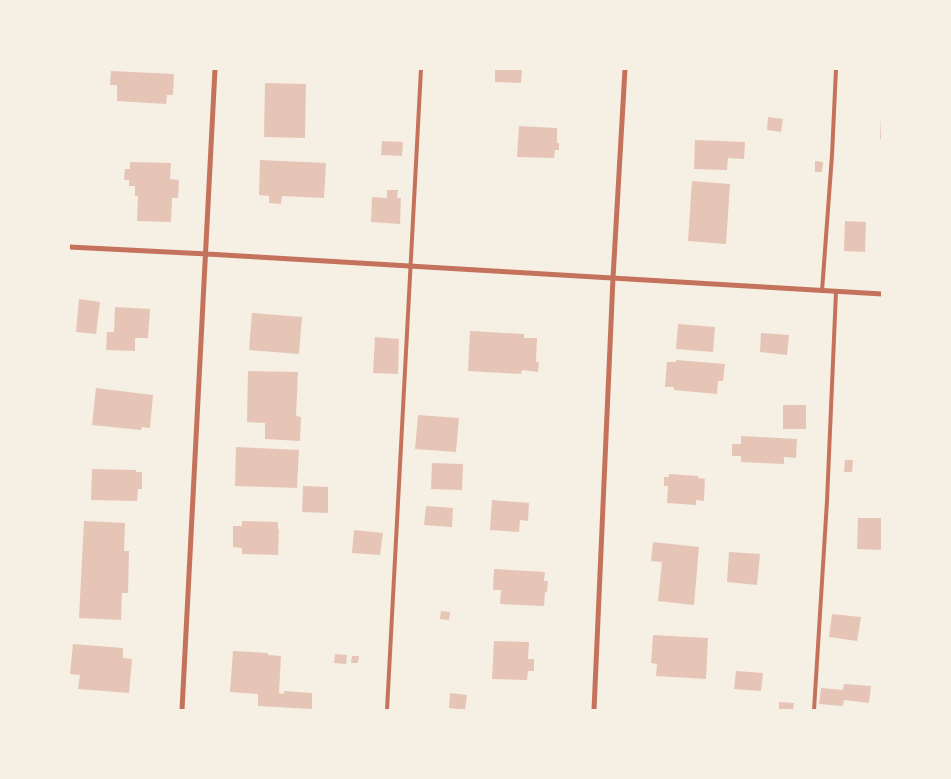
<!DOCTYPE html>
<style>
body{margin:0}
#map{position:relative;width:951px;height:779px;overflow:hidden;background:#f6efe4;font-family:"Work Sans",sans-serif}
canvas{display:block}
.frame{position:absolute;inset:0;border:70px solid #f6efe4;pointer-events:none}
</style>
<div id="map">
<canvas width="951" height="779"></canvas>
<div class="frame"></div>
</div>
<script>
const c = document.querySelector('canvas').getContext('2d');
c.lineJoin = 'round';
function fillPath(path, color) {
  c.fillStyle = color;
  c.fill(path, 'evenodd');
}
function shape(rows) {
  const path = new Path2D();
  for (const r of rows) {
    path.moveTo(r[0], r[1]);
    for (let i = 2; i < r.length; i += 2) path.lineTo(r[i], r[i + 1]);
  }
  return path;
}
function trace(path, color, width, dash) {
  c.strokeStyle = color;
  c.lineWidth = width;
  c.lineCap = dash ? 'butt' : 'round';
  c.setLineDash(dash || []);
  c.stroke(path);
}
const building = shape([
 [495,69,522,69,521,83,495,82],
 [111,71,174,74,173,95,167,95,166,104,117,101,117,85,110,85],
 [265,83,306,84,305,138,264,137],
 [768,117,783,119,781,132,767,130],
 [881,118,882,118,882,139,880,139],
 [519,126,557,128,557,143,559,143,559,150,555,150,554,158,517,157],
 [695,140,745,142,744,159,728,158,727,170,694,169],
 [382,141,403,142,402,156,381,155],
 [260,160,326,163,324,198,282,196,281,204,269,203,269,196,259,195],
 [815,161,823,162,822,172,815,172],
 [130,162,171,163,170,179,179,180,178,198,172,198,171,222,137,221,138,196,135,196,135,186,129,186,129,180,124,180,125,169,130,169],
 [692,181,730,184,726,244,688,241],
 [387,190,398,190,397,198,401,198,400,224,371,222,372,197,387,198],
 [845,221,866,222,865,252,844,251],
 [79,299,100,302,96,334,76,332],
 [115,307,150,309,148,338,135,338,135,351,106,350,107,332,114,332],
 [252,313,302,317,299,354,249,350],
 [678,324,715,327,713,352,676,349],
 [470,331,524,334,524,338,537,338,536,362,539,362,538,372,522,370,521,374,468,371],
 [761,333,789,335,787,355,760,352],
 [375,337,399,339,398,374,373,373],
 [676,360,725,364,723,381,718,381,717,394,674,390,674,387,665,387,667,362,676,362],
 [248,371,298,372,296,416,301,417,300,441,265,439,265,423,247,422],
 [96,388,153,395,150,428,142,427,141,430,92,425],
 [783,405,806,405,806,429,783,429],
 [418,415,459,418,456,452,415,449],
 [741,436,797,439,796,458,784,457,784,464,741,462,741,456,732,456,732,444,741,444],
 [236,447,299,450,297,488,235,486],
 [845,460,853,460,852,472,844,472],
 [432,463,463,464,462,490,431,489],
 [92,469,136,470,136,472,142,472,142,489,138,489,137,501,91,500],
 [669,474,698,476,698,478,705,479,704,501,696,500,696,505,667,503,668,486,664,486,664,477,669,477],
 [303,486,328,487,328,513,302,512],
 [492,500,529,503,528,521,520,520,519,532,490,530],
 [426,506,453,508,452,527,424,525],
 [858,518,882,518,882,550,857,549],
 [84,521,125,523,124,551,129,551,128,593,122,593,121,620,79,618],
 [242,521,278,522,278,529,279,529,278,555,242,554,242,548,233,547,233,526,242,526],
 [354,530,383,533,380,555,352,553],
 [653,542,699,547,694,605,658,601,662,562,651,561],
 [729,552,760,554,757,585,727,582],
 [494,569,545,572,544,581,548,581,547,592,545,592,544,606,500,604,501,590,493,590],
 [441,611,450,612,449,620,440,619],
 [832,614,861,617,857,641,829,637],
 [653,635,708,638,706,679,656,676,657,664,651,663],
 [494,641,529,642,528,659,534,659,534,671,528,671,527,680,492,679],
 [73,644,123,648,123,658,132,659,129,693,78,689,80,675,70,674],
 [233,651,268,653,268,655,281,656,279,693,284,694,284,691,312,693,312,709,258,706,258,694,230,692],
 [335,654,347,655,346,664,334,663],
 [352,656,359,656,358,663,351,663],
 [736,671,763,673,761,691,734,689],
 [844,684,871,686,869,703,844,700,843,706,819,704,821,688,843,690],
 [450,693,467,695,465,710,449,708],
 [779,702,794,703,793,710,779,710]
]);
const service = shape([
 [822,291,832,155,836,69],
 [387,710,421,69],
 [814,710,827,501,836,292]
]);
const minor = shape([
 [69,247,207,254,882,294],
 [182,710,215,69],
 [594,710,613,278,625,69]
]);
fillPath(building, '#e6c5b7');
trace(service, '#c5725c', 4);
trace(minor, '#c5725c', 5);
</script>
